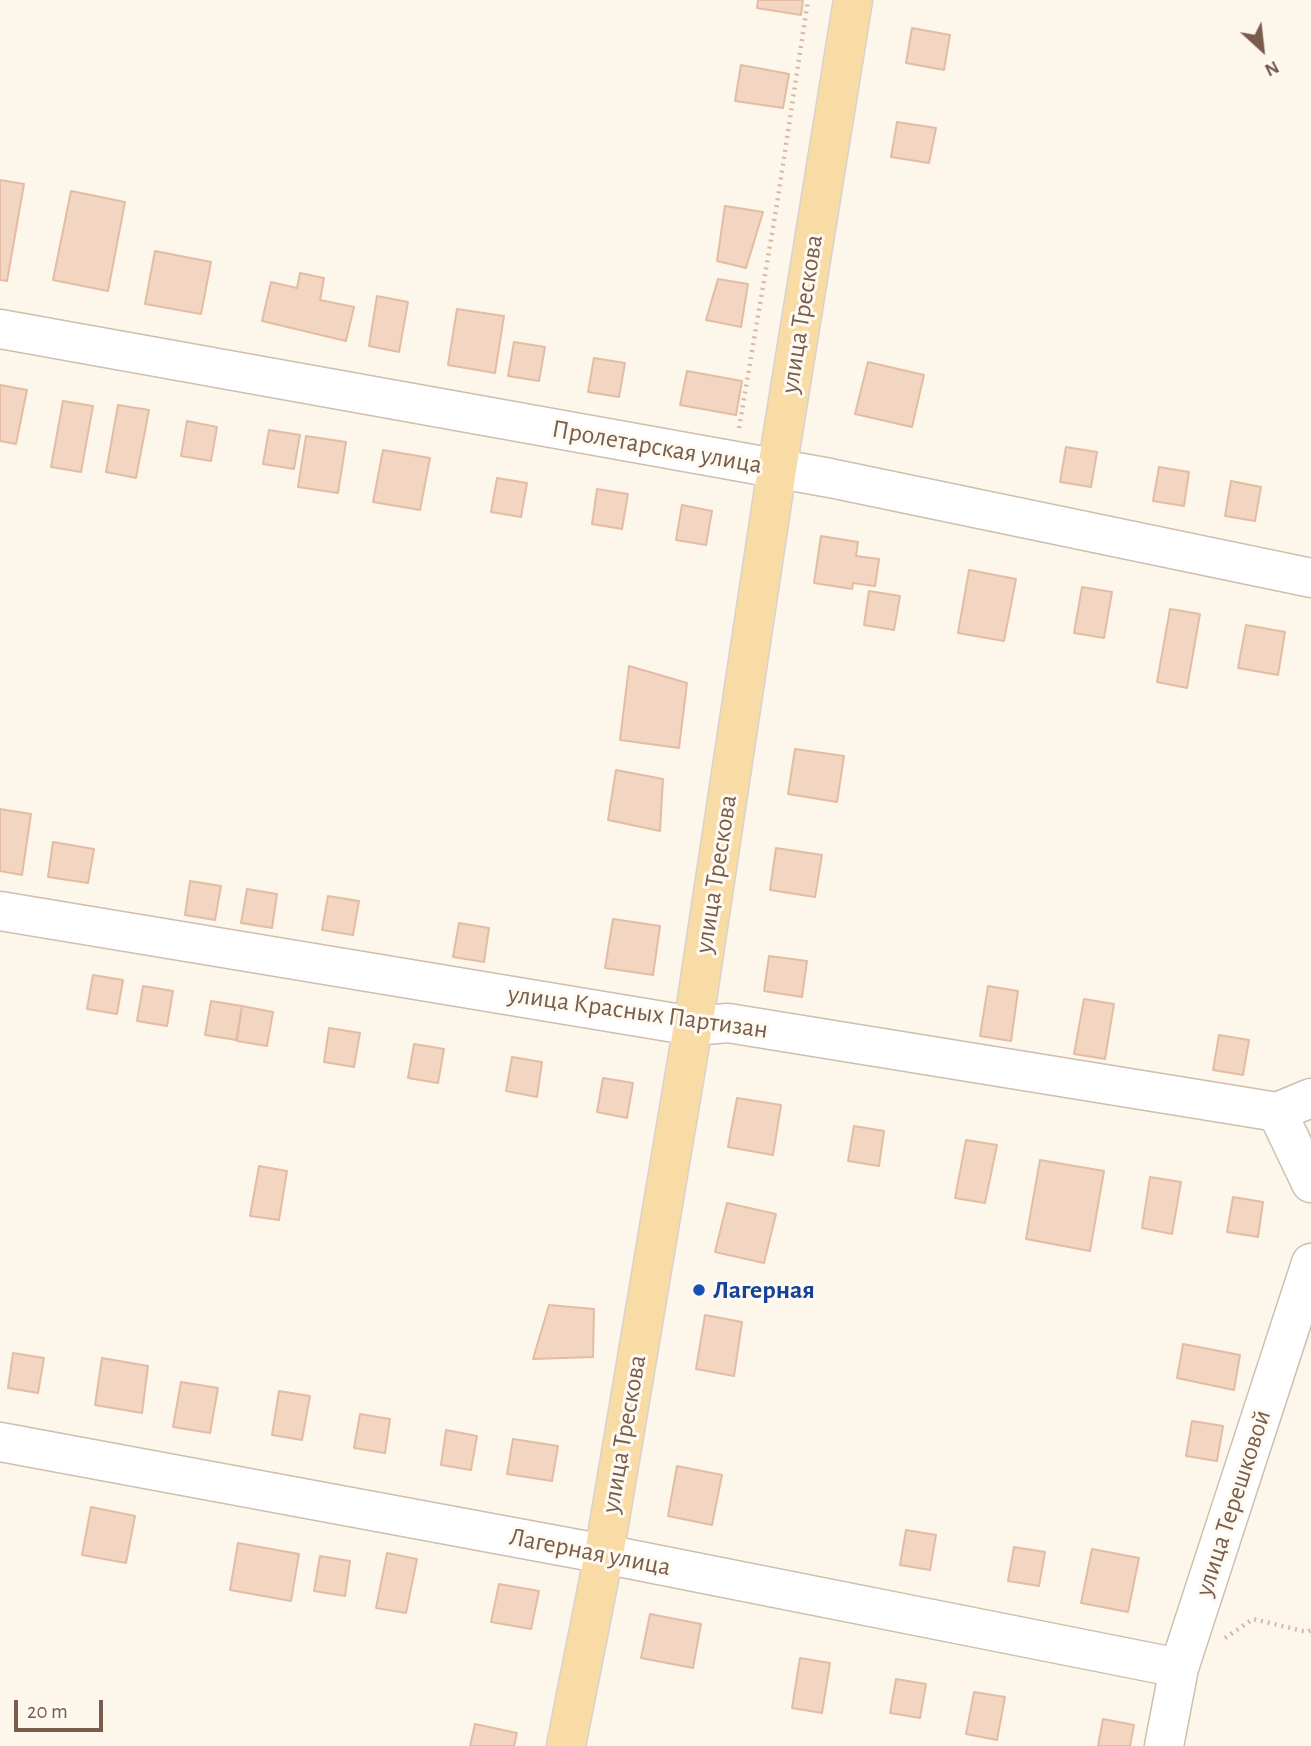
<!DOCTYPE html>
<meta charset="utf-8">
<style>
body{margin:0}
#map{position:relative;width:1311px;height:1746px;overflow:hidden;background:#fcf6eb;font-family:"Alegreya Sans",sans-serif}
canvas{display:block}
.north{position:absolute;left:1227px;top:14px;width:70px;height:70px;-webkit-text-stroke:5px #fffaf1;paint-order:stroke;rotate:153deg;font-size:19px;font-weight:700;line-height:28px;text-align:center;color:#785d4d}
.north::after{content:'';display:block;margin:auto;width:24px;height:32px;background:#785d4d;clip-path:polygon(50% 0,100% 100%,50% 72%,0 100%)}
.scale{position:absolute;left:14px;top:1700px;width:89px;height:32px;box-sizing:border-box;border:4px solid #785d4d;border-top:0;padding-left:9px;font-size:21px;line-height:24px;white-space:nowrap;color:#785d4d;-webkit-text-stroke:5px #fffaf1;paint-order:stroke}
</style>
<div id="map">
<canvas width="1311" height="1746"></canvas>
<div class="north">N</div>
<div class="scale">20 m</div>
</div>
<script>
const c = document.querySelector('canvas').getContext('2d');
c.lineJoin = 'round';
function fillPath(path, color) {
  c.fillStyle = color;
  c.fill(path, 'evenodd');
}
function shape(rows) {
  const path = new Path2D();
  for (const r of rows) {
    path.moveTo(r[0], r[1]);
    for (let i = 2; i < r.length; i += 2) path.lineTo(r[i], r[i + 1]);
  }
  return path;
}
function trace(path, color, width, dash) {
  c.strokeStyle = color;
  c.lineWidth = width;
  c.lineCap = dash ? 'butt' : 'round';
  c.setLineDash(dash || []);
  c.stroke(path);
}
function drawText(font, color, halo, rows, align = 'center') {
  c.font = font + ' "Alegreya Sans",sans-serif';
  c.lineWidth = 6;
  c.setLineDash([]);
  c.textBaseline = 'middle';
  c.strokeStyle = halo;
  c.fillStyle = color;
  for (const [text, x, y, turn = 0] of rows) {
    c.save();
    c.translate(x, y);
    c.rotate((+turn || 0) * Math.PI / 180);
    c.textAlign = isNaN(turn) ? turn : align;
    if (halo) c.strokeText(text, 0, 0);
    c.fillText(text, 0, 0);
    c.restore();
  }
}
const building = shape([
 [758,0,803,0,801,15,757,8,758,0],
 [912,28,950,35,944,70,906,63,912,28],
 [741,65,789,74,783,108,735,101,741,65],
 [897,122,936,128,929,163,891,157,897,122],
 [0,180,24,184,7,281,0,280,0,180],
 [71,191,125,202,108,291,53,280,71,191],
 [725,206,763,212,746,268,717,261,725,206],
 [155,251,211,262,201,314,145,304,155,251],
 [300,273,324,278,320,300,354,307,346,341,262,321,271,282,297,288,300,273],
 [718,279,748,284,741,327,706,320,718,279],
 [377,296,408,302,399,352,369,346,377,296],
 [457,309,504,316,495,373,448,365,457,309],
 [514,342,545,347,539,381,508,376,514,342],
 [594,358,625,363,619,397,588,392,594,358],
 [868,362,924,375,912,427,855,414,868,362],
 [687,371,742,381,736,415,680,405,687,371],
 [0,385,27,390,16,444,0,441,0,385],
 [63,401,93,406,81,472,51,467,63,401],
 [118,405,149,410,136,478,106,472,118,405],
 [187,421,217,427,211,461,181,456,187,421],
 [269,430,300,435,294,469,263,464,269,430],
 [306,436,346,442,338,493,298,487,306,436],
 [1066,447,1097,452,1091,487,1060,482,1066,447],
 [383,450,430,458,420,510,373,502,383,450],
 [1159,467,1189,472,1184,506,1153,501,1159,467],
 [497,478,527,483,521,517,491,512,497,478],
 [1231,481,1261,487,1255,521,1225,516,1231,481],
 [597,489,628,494,622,529,592,524,597,489],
 [682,505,712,511,706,545,676,540,682,505],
 [821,536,858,542,856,556,879,559,875,586,853,583,852,589,814,583,821,536],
 [969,570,1016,579,1004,641,958,633,969,570],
 [1082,587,1112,592,1104,638,1074,633,1082,587],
 [869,591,900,596,894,630,864,625,869,591],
 [1170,609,1200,614,1187,688,1157,682,1170,609],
 [1246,625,1285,632,1278,675,1238,668,1246,625],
 [629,666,687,683,679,748,620,740,629,666],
 [795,749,844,756,837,802,788,794,795,749],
 [616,770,663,779,660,831,608,820,616,770],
 [0,809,31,814,22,875,0,871,0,809],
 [53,842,94,849,88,883,48,877,53,842],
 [776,848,822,855,815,897,770,890,776,848],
 [190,881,221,886,215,920,185,915,190,881],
 [247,889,277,894,272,928,241,923,247,889],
 [328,896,359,901,353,935,322,930,328,896],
 [613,919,660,926,653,975,605,968,613,919],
 [459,923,489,928,484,962,453,957,459,923],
 [769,956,807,961,802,997,764,991,769,956],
 [93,975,123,980,117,1014,87,1009,93,975],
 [143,986,173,991,167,1026,137,1021,143,986],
 [988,986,1018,991,1011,1041,980,1036,988,986],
 [1084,999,1114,1004,1105,1059,1074,1054,1084,999],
 [211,1001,242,1006,236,1040,205,1035,211,1001],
 [242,1006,273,1012,267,1046,237,1041,242,1006],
 [329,1028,360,1033,354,1067,324,1062,329,1028],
 [1219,1035,1249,1040,1243,1075,1213,1070,1219,1035],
 [414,1044,444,1049,438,1083,408,1078,414,1044],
 [512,1057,542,1062,537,1097,506,1091,512,1057],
 [603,1078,633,1083,627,1118,597,1112,603,1078],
 [737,1098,781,1105,773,1155,728,1147,737,1098],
 [854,1126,884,1131,879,1166,848,1161,854,1126],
 [966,1140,997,1145,985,1203,955,1198,966,1140],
 [1040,1160,1104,1171,1090,1251,1026,1239,1040,1160],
 [259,1166,287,1171,279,1220,250,1216,259,1166],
 [1150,1177,1181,1182,1172,1234,1142,1228,1150,1177],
 [1233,1197,1263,1202,1258,1237,1227,1232,1233,1197],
 [727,1203,776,1214,764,1263,715,1252,727,1203],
 [549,1305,594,1309,593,1357,533,1359,549,1305],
 [705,1315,742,1322,734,1376,696,1369,705,1315],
 [1183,1344,1240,1355,1234,1390,1177,1378,1183,1344],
 [13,1353,44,1358,38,1393,8,1388,13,1353],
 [102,1358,148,1366,142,1413,95,1405,102,1358],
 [181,1382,218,1388,210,1433,173,1427,181,1382],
 [279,1391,310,1396,302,1440,272,1435,279,1391],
 [360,1414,390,1419,385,1453,354,1448,360,1414],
 [1192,1421,1223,1426,1217,1461,1186,1456,1192,1421],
 [446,1430,477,1436,471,1470,441,1465,446,1430],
 [513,1439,558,1446,552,1481,507,1474,513,1439],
 [677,1466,722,1475,712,1525,668,1516,677,1466],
 [91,1507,135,1516,126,1563,82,1555,91,1507],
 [906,1530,936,1535,930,1570,900,1565,906,1530],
 [238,1543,299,1554,291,1601,230,1590,238,1543],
 [1014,1547,1045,1552,1039,1586,1008,1581,1014,1547],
 [1092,1549,1139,1558,1128,1612,1081,1603,1092,1549],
 [387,1553,417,1559,406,1613,376,1608,387,1553],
 [320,1556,350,1561,345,1596,314,1591,320,1556],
 [499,1584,539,1591,531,1629,491,1622,499,1584],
 [650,1614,701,1624,693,1668,641,1658,650,1614],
 [800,1658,830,1663,822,1713,792,1708,800,1658],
 [896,1679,926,1684,920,1718,890,1713,896,1679],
 [974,1692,1005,1697,997,1740,966,1734,974,1692],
 [1103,1719,1134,1725,1130,1746,1098,1746,1103,1719],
 [475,1724,517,1733,514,1746,470,1746,475,1724]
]);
const path = shape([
 [739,428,777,204,808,0],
 [1225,1638,1253,1619,1307,1632,1311,1630]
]);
const minor = shape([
 [0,329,830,478,1311,578],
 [0,911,693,1026,728,1023,1277,1112,1311,1098],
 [1277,1112,1311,1183],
 [0,1442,604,1554,1179,1668],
 [1164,1746,1179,1668,1311,1263]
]);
const major = shape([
 [566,1746,604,1554,693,1026,777,469,853,0]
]);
const markers = [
 [699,1290,7,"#1a4fb4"]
];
const streetNames = [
 ["улица Трескова",802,314,-81],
 ["Пролетарская улица",657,447,10],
 ["улица Трескова",716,874,-81],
 ["улица Красных Партизан",638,1012,8],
 ["улица Трескова",624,1434,-80],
 ["улица Терешковой",1233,1503,-72],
 ["Лагерная улица",590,1552,11]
];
const transitNames = [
 ["Лагерная",713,1290]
];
fillPath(building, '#f2d6c2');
trace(building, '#e4bca3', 2);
trace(minor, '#cfbeaf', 41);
trace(major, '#d9d2cd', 41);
trace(path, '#d7b9a5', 4.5, [2, 5]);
trace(minor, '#fff', 38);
trace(major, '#f9dba5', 38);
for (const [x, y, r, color] of markers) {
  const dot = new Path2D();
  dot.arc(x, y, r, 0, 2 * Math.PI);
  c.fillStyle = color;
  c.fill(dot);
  trace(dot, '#fffaf1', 2.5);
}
drawText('26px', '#785d4d', '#fffaf1', streetNames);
drawText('bold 26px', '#164399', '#fffaf1', transitNames, 'left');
</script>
